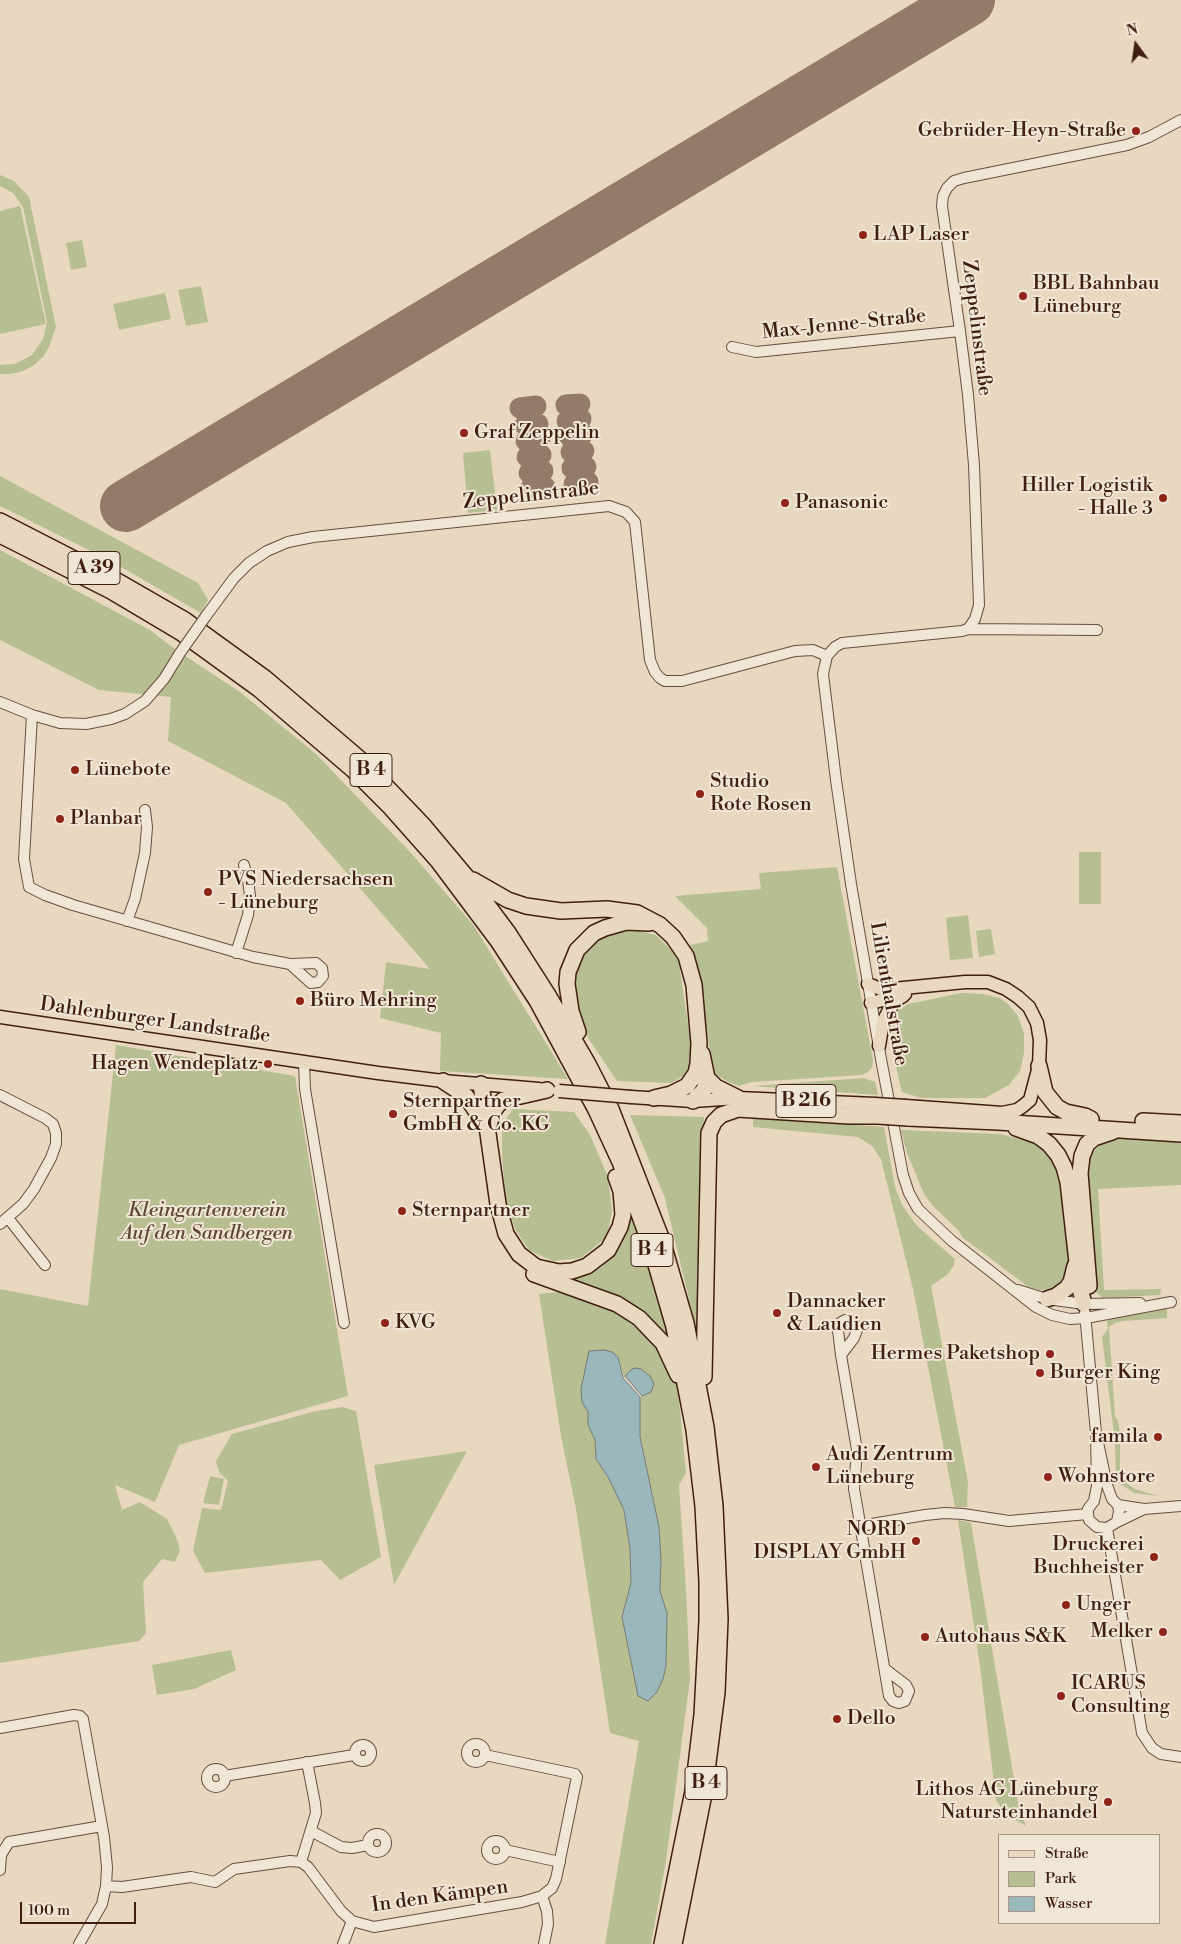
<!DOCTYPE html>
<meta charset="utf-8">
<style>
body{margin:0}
#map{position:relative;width:1181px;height:1944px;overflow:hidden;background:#e8d8c0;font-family:"Libre Bodoni",serif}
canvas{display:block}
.legend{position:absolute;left:998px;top:1834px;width:162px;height:90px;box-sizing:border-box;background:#f0e6d6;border:1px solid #aa9688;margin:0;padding:6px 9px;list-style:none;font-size:15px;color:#401e12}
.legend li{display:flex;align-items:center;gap:10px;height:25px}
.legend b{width:25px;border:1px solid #aa9688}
.north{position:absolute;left:1111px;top:20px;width:50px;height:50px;-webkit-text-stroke:4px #f0e6d6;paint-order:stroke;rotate:346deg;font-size:14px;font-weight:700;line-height:20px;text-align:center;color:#401e12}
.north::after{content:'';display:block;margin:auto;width:18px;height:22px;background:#401e12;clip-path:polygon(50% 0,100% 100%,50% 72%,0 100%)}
.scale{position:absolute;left:20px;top:1902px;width:116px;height:22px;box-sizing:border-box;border:2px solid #401e12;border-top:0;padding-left:6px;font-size:15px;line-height:18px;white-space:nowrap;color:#401e12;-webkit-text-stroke:4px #f0e6d6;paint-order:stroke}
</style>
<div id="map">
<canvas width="1181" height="1944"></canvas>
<ul class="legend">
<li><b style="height:6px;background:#e8d8c0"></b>Straße</li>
<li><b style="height:14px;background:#b6be92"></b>Park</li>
<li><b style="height:14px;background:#9ab8bb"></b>Wasser</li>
</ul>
<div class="north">N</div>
<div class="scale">100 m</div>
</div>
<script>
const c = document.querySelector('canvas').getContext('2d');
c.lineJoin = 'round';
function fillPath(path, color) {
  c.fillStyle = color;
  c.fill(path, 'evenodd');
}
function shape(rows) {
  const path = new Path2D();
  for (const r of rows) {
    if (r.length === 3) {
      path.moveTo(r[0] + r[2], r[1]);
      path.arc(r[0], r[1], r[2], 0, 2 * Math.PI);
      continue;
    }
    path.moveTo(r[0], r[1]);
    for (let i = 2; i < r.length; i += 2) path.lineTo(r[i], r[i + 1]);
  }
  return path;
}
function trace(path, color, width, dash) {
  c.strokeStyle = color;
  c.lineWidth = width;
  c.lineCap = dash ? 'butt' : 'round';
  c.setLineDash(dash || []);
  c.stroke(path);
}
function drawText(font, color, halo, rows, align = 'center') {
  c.font = font + ' "Libre Bodoni",serif';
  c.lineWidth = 4;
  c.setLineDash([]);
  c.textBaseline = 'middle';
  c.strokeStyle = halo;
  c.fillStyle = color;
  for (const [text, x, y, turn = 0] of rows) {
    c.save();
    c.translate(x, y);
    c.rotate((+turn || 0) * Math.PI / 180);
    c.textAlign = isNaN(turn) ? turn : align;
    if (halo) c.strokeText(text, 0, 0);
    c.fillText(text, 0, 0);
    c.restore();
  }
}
const green = shape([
 [0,175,14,181,29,197,56,327,49,347,43,357,34,365,23,371,10,374,0,374,0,365,15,364,32,355,43,339,47,322,23,207,13,193,0,186],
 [20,206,46,324,0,334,0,211],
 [82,240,87,267,71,270,66,243],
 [201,286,208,322,186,326,178,290],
 [165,293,171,319,119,330,113,304],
 [490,450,497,510,468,513,463,453],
 [0,476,198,583,208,600,201,613,107,559,0,506],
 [0,550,150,630,176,650,240,692,316,754,411,853,474,926,568,1079,440,1071,441,1033,380,1018,386,962,430,969,286,803,168,741,171,697,99,690,0,640],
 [1079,852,1101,852,1101,904,1079,904],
 [837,867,873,1060,872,1067,868,1072,862,1075,752,1082,739,1086,730,1083,713,1073,698,969,690,945,708,941,707,928,675,896,761,889,759,873],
 [968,915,973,958,950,960,946,918],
 [991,929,995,954,979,957,976,931],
 [618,930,636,930,656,935,678,957,691,1044,689,1072,671,1083,617,1081,588,1038,574,996,574,974,581,955,596,937],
 [961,993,982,994,1000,998,1009,1005,1018,1016,1024,1034,1024,1053,1020,1071,1009,1085,985,1098,921,1098,902,1092,893,1054,891,1031,893,1021,899,1010,908,1004],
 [116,1045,295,1076,348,1396,179,1445,155,1502,115,1485,122,1510,140,1502,167,1519,177,1539,180,1550,175,1562,162,1559,143,1582,146,1633,139,1641,0,1663,0,1289,88,1306],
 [864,1078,875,1082,878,1095,752,1086],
 [513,1109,574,1112,590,1135,608,1177,612,1211,607,1237,581,1258,553,1261,530,1251,515,1229,505,1196,502,1153,502,1125],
 [630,1115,704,1117,698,1337,665,1198],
 [753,1118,884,1127,895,1187,902,1205,917,1226,955,1259,954,1265,948,1274,931,1286,968,1482,967,1507,955,1507,913,1289,881,1159,872,1146,858,1137,753,1127],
 [901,1130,1000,1134,1035,1143,1045,1150,1053,1159,1062,1184,1069,1271,1065,1282,1053,1290,1040,1290,1027,1286,962,1237,959,1231,933,1206,924,1194,907,1153],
 [1107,1137,1181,1141,1181,1185,1098,1189,1104,1290,1161,1289,1160,1295,1103,1298,1096,1292,1092,1279,1087,1177,1091,1154],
 [628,1207,644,1252,671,1345,644,1314,560,1280,580,1276,601,1268,616,1252,624,1236],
 [559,1292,592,1301,635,1322,660,1346,678,1389,686,1473,679,1485,686,1589,690,1679,666,1861,651,1944,605,1944,639,1741,610,1733,576,1509,561,1436,539,1294],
 [618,1357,624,1378,632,1369,641,1369,650,1376,651,1391,640,1397,640,1437,659,1527,661,1561,660,1591,667,1613,666,1666,663,1679,657,1692,638,1696,622,1617,631,1583,630,1549,624,1510,608,1477,596,1459,595,1440,588,1425,588,1412],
 [1167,1308,1167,1318,1124,1321,1115,1323,1109,1327,1115,1416,1118,1421,1120,1432,1120,1479,1135,1489,1158,1496,1134,1493,1116,1481,1115,1442,1102,1337,1108,1329,1106,1316],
 [343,1407,356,1411,381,1557,340,1580,321,1560,205,1573,193,1551,202,1508,221,1510,228,1481,219,1472,216,1461,232,1434,316,1411],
 [467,1451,394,1585,374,1465],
 [210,1476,224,1479,219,1505,203,1503],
 [958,1520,971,1523,1018,1803,1026,1826,1006,1815,996,1800,980,1666],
 [231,1650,236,1670,194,1689,157,1695,152,1665]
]);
const water = shape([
 [604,1350,612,1352,618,1357,623,1378,640,1397,640,1437,659,1527,661,1561,660,1591,667,1613,666,1666,663,1679,657,1692,648,1701,638,1696,622,1617,631,1583,630,1549,624,1510,608,1477,596,1459,595,1440,588,1425,588,1412,582,1402,581,1389,589,1351,604,1350],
 [636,1368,641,1369,650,1376,654,1384,651,1392,642,1396,625,1376,632,1369,636,1368]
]);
const taxiway = shape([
 [566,405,580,404],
 [520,408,536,406],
 [567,421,581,419],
 [525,425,538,424],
 [569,436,583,434],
 [526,441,540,439],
 [571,452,584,451],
 [527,457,541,455],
 [572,468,586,467],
 [529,473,543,471],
 [574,484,588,482],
 [531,488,545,487]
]);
const runway = shape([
 [126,506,969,0]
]);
const minor = shape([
 [732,347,756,352,960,331],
 [206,616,234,578,249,563,267,551,288,542,313,537,609,506,626,512,635,522,650,660,655,672,660,678,665,681,682,681,795,651,813,650,827,656],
 [968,629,1097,630],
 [0,702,32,715,60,723,86,724,111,719,125,714,145,701,164,679,180,653],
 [32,715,24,859,29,887,45,895,73,905,253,957,290,964,311,983,318,982,323,976,322,968,316,963,290,964],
 [127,921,135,899,145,853,147,827,145,810],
 [236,953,248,915,250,896,248,880,244,865],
 [304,1062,305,1089,344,1323],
 [0,1095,45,1118,53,1124,56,1133,56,1144,51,1158,34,1189,23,1204,0,1224],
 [8,1218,45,1265],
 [1018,1290,1047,1299,1084,1304,1140,1303],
 [1171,1302,1086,1318,1070,1319,1052,1315,1036,1307,952,1241,918,1209,909,1193,903,1175,881,1059,851,884,836,780,823,674,827,656,835,647,842,643,962,631,968,629,975,619,979,605,974,465,968,395,960,331,942,206,943,196,947,188,954,181,964,178,1127,145,1149,137,1181,120],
 [1085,1313,1096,1433,1107,1485,1112,1499,1118,1505,1119,1511,1117,1522,1107,1528,1097,1527,1089,1520,1088,1514,1088,1509,1094,1501,1097,1486,1096,1433],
 [841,1355,838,1330,840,1323,845,1320,850,1320,855,1324,857,1330,854,1338,841,1355,857,1450,854,1489,856,1500,889,1696,893,1701,899,1703,905,1701,909,1691,906,1685,885,1669],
 [1144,1509,1181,1506],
 [1117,1522,1144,1509,1118,1505],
 [860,1526,925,1515,945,1513,963,1514,1009,1521,1088,1514],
 [1107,1528,1142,1733,1152,1748,1161,1754,1181,1757],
 [0,1728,74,1715,80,1716,83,1719,104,1837,107,1867,106,1886,102,1904,79,1944],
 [476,1753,9],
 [363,1753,8],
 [216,1778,9],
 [224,1776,354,1755],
 [311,1831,341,1847,352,1848,368,1845],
 [377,1843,9],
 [496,1850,9],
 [505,1850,560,1862],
 [301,1862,316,1813,315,1803,307,1762],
 [0,1870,1,1855,9,1842,102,1826],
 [106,1886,122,1887,191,1877,215,1882,234,1869,290,1861,301,1862,308,1867,341,1911,352,1921,374,1927,522,1902,542,1896,552,1888,556,1879,577,1777,575,1774,485,1755],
 [542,1896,547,1911,548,1924,544,1944],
 [343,1944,352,1921]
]);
const major = shape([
 [868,984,883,990,965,982,988,982,1006,989,1018,997,1029,1007,1037,1023,1040,1040,1039,1066,1030,1100,1023,1106,1017,1110,1002,1113,906,1106],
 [871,1003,905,994],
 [0,1017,378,1073,443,1081,539,1089],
 [879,1046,883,1022,889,1010,896,1000,903,996],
 [631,1097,693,1101,738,1098,875,1104]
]);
const highway = shape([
 [0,521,119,582,185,620,265,678,361,760,424,826,465,875,509,934,548,995,588,1064,611,1109,662,1240,686,1323,706,1427,715,1506,720,1619,717,1692,704,1794,674,1944],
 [0,535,111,591,180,632,260,690,352,769,391,808,438,861,498,941,537,1001,596,1110,620,1162,638,1211,650,1244,674,1327,694,1430,703,1506,707,1582,707,1621,702,1715,693,1791,662,1944],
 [473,880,508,900,526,906,561,911,607,909,637,913,660,925,673,937,686,956,694,985,699,1043,698,1064,696,1073,687,1086,671,1094,654,1098],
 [578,1032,571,1011,567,984,568,972,577,950,594,933,605,928,626,922,649,923],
 [1039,1066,1045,1092,1057,1107,1066,1112,1085,1116,1091,1119],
 [707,1078,716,1087,738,1098],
 [443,1081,466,1096,478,1114],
 [481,1084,498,1204,506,1234,519,1254,536,1267,559,1272,572,1271,587,1266,608,1250,620,1227,623,1215,621,1191,616,1177],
 [693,1101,704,1090,707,1078,702,1054],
 [908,1118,998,1122,1181,1134],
 [1143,1121,1181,1123],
 [489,1125,493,1112,497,1106,503,1100,547,1090],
 [1016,1128,1038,1136,1049,1144,1058,1155,1064,1167,1068,1182,1080,1289,1084,1304],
 [534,1274,617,1304,639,1318,663,1343,678,1375],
 [1089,1286,1080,1173,1082,1156,1087,1144,1094,1138,1112,1132],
 [1047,1299,1056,1296,1067,1288,1071,1282,1075,1266],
 [704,1377,709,1133,714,1122,721,1115,738,1109,849,1116,878,1116]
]);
const minorBridge = shape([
 [180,653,206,616]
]);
const majorBridge = shape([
 [559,1091,631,1097],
 [875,1104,906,1106]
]);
const highwayBridge = shape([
 [878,1116,908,1118]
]);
const markers = [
 [1136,131,5,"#8f2418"],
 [863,235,5,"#8f2418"],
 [1023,296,5,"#8f2418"],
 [464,433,5,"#8f2418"],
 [1163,498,5,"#8f2418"],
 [785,503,5,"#8f2418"],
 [75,770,5,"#8f2418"],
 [700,794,5,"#8f2418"],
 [60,819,5,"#8f2418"],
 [208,892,5,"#8f2418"],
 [300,1001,5,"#8f2418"],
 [268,1064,5,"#8f2418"],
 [393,1114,5,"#8f2418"],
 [402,1211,5,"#8f2418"],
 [777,1313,5,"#8f2418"],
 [385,1323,5,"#8f2418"],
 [1050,1354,5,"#8f2418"],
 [1040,1373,5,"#8f2418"],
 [1158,1437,5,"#8f2418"],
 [816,1467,5,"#8f2418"],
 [1048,1477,5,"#8f2418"],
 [916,1541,5,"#8f2418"],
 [1154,1557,5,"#8f2418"],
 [1066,1605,5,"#8f2418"],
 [1163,1632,5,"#8f2418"],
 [925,1637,5,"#8f2418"],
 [1061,1696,5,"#8f2418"],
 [837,1719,5,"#8f2418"],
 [1108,1802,5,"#8f2418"]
];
const shields = [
 [94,568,52],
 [371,770,42],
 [806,1101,60],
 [652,1250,42],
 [706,1783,42]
];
const shieldNames = [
 ["A 39",94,568],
 ["B 4",371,770],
 ["B 216",806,1101],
 ["B 4",652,1250],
 ["B 4",706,1783]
];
const poiNames = [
 ["Gebrüder-Heyn-Straße",1126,131,"right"],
 ["LAP Laser",873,235],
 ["BBL Bahnbau",1033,284],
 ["Lüneburg",1033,307],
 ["Graf Zeppelin",474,433],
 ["Hiller Logistik",1153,486,"right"],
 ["- Halle 3",1153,509,"right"],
 ["Panasonic",795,503],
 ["Lünebote",85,770],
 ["Studio",710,782],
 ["Rote Rosen",710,805],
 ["Planbar",70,819],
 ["PVS Niedersachsen",218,880],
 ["- Lüneburg",218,903],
 ["Büro Mehring",310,1001],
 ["Hagen Wendeplatz",258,1064,"right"],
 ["Sternpartner",403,1102],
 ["GmbH & Co. KG",403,1125],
 ["Sternpartner",412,1211],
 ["Dannacker",787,1302],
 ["& Laudien",787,1325],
 ["KVG",395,1323],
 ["Hermes Paketshop",1040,1354,"right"],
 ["Burger King",1050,1373],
 ["famila",1148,1437,"right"],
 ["Audi Zentrum",826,1455],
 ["Lüneburg",826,1478],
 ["Wohnstore",1058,1477],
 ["NORD",906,1530,"right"],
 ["DISPLAY GmbH",906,1553,"right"],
 ["Druckerei",1144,1545,"right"],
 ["Buchheister",1144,1568,"right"],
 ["Unger",1076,1605],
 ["Melker",1153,1632,"right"],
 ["Autohaus S&K",935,1637],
 ["ICARUS",1071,1684],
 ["Consulting",1071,1707],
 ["Dello",847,1719],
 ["Lithos AG Lüneburg",1098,1790,"right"],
 ["Natursteinhandel",1098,1813,"right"]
];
const streetNames = [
 ["Max-Jenne-Straße",844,325,-6],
 ["Zeppelinstraße",976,328,83],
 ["Zeppelinstraße",531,496,-6],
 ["Lilienthalstraße",888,994,80],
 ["Dahlenburger Landstraße",155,1021,8],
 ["In den Kämpen",440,1897,-8]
];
const parkNames = [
 ["Kleingartenverein",207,1211],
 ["Auf den Sandbergen",207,1234]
];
fillPath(green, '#b6be92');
fillPath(water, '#9ab8bb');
trace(water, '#767a77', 1);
trace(taxiway, '#947b69', 21);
trace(runway, '#947b69', 52);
trace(minor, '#6a4c3e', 12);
trace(major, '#401e12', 15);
trace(highway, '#401e12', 18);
trace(minor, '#f0e6d6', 10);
trace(major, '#e8d8c0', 12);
trace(highway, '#e8d8c0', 15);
trace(minorBridge, '#6a4c3e', 12, []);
trace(majorBridge, '#401e12', 15, []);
trace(highwayBridge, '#401e12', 18, []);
trace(minorBridge, '#f0e6d6', 10);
trace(majorBridge, '#e8d8c0', 12);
trace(highwayBridge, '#e8d8c0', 15);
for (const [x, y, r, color] of markers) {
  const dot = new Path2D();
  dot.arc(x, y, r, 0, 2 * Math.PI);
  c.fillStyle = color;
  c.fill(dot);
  trace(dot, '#f0e6d6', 2);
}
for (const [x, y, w] of shields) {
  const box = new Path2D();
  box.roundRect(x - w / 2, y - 16.5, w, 33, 4);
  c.fillStyle = '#f0e6d6';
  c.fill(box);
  trace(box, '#401e12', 1);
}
drawText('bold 19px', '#401e12', null, shieldNames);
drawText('20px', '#401e12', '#f0e6d6', poiNames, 'left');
drawText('20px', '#401e12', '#f0e6d6', streetNames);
drawText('italic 20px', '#5e4632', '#f0e6d6', parkNames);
</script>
